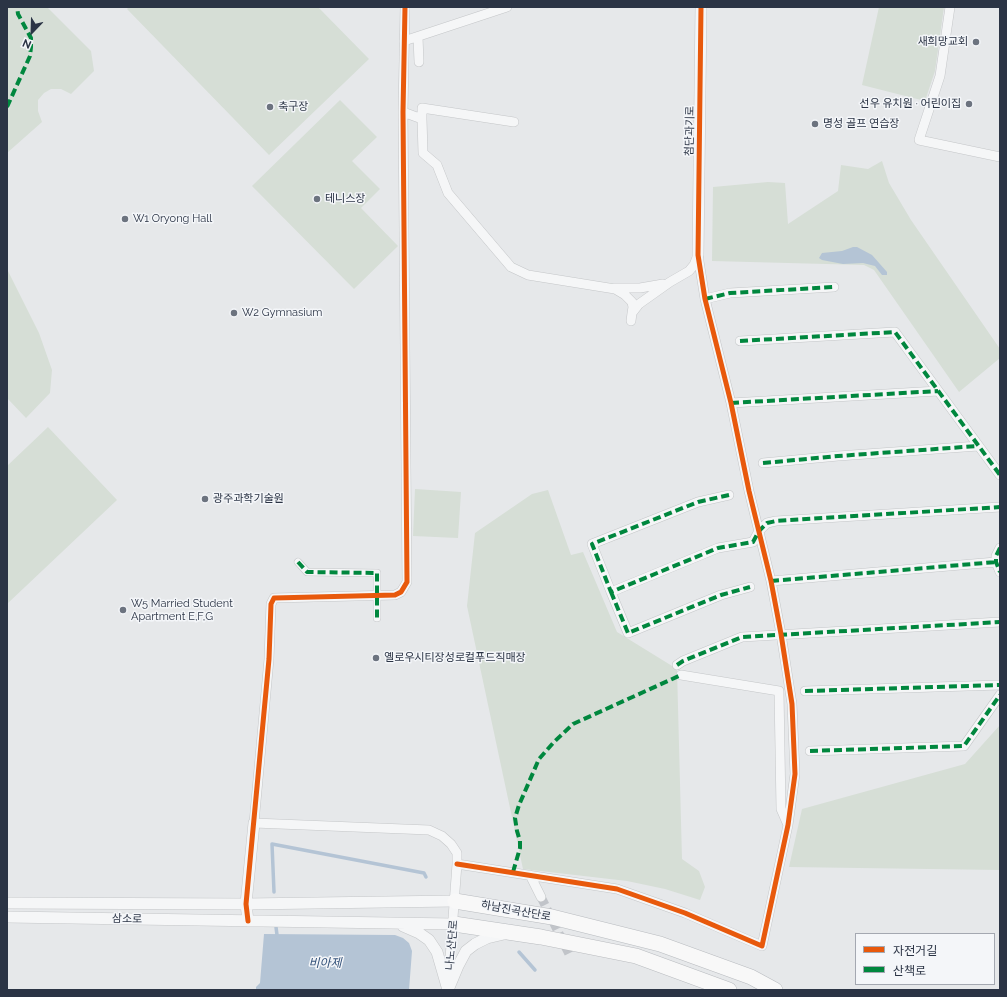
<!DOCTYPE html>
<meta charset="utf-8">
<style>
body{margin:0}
#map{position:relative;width:1007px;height:997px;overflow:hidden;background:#e6e8ea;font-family:Raleway,"Noto Sans KR",sans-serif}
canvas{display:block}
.frame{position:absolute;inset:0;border:8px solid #2b3445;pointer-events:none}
.legend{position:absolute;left:855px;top:933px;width:140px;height:52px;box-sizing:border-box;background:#f4f6f9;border:1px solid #a4a8b1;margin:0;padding:5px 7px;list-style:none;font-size:12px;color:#2b3445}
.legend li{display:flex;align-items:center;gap:8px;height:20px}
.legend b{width:20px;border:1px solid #a4a8b1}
.north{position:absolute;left:12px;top:12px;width:40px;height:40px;-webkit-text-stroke:3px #f4f6f9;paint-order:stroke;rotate:203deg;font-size:11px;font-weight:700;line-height:16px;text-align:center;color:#2b3445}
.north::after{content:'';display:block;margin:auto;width:14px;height:18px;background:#2b3445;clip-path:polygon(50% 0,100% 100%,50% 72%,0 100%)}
</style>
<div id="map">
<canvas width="1007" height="997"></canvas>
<div class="frame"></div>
<ul class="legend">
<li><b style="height:5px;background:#e8590c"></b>자전거길</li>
<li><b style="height:5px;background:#00873e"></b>산책로</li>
</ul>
<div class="north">N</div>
</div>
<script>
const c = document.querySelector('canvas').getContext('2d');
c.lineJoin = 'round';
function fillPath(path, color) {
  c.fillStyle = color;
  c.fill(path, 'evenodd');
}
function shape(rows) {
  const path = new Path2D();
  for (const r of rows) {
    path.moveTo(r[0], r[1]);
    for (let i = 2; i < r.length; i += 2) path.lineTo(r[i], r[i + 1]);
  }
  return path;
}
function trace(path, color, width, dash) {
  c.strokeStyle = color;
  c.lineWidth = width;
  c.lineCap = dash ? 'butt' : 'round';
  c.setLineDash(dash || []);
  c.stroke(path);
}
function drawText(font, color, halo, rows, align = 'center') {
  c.font = font + ' Raleway,"Noto Sans KR",sans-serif';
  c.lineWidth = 3;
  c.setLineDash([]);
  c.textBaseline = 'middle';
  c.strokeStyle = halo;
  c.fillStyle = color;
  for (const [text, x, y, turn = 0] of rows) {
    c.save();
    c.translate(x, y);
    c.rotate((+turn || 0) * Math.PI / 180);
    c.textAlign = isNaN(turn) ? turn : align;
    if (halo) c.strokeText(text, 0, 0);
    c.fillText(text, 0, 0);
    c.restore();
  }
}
const green = shape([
 [7,7,47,7,91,51,94,71,71,94,61,89,51,89,44,93,38,100,38,111,42,122,7,153],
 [129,7,318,7,369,59,269,155,127,9],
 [879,7,944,7,935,71,925,101,862,85],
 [340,100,377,137,352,161,380,189,361,208,398,246,354,289,252,186],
 [882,161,889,183,911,220,1000,349,1000,358,959,392,874,270,864,265,712,261,713,187,768,182,785,183,788,224,838,191,841,165,868,169],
 [7,269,39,333,52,370,50,393,26,418,7,398],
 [48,427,117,500,7,604,7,466],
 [415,489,461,492,458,538,413,536],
 [548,490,571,555,583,552,617,632,677,669,682,859,699,871,705,887,700,900,665,889,627,881,523,869,467,606,475,533,532,494],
 [1000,725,1000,870,789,867,802,809,965,764]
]);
const water = shape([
 [853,247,857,247,872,255,887,272,887,275,882,275,875,266,863,263,843,264,822,260,819,258,822,253,842,251],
 [264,934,395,935,403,938,409,943,412,951,409,990,256,990,256,987,260,983]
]);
const stream = shape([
 [274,892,272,844,424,873,426,877],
 [276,927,277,935],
 [519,952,535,970]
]);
const minorTunnel = shape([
 [541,897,570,956]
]);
const pedestrian = shape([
 [298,562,307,572,377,573,377,618]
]);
const minor = shape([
 [405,7,403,112,407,582,401,592,395,595,274,598,271,604,269,659,254,823,429,830,442,836,451,844,457,853,457,864,448,985],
 [950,7,940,76,919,140,1000,157],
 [418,37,419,62],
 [404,41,507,7],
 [403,112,422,119,423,153,437,165,448,193,511,267,528,275,615,289,625,295,632,302,633,307,632,313],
 [422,119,422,108,514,122],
 [614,288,640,288,663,284],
 [705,299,730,293,834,287],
 [631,321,632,313,639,304,670,282,689,271,694,265,698,255],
 [740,341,895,332,1000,475],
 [731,403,938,391],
 [763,463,838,456,978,446],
 [729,495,698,502,592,544,611,592,718,548,753,542,759,531,767,523,776,521,1000,507],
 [1000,548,996,556,996,562,1000,572],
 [771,581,996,562],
 [611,592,628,633,721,595,750,587],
 [677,665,683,661,742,637,1000,622],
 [681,675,779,691,781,809,788,825],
 [805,691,1000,685],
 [810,751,964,746,1000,695],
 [457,864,617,889,685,913,762,946,788,825,795,774,792,704,781,634,771,581,749,491,731,403,705,299,698,255],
 [530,875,541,897]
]);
const tertiary = shape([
 [698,255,701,7],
 [7,903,246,904,455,901],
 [7,917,454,924],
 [248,921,246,904,254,823],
 [403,926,419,933,429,940,437,952,448,990],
 [448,990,458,966,466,951,475,944,487,938,504,934]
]);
const trunk = shape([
 [455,901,552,917,660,944,751,977,775,990],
 [454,924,541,937,636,956,729,990]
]);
const quiet = shape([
 [7,107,30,56,31,47,31,38,18,14,17,7],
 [705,299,730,293,834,287],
 [740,341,895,332,1000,475],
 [731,403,938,391],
 [763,463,838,456,978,446],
 [729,495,698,502,592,544,611,592,718,548,753,542,759,531,767,523,776,521,1000,507],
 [1000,548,996,556,996,562,1000,572],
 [298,562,307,572,377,573,377,618],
 [771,581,996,562],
 [611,592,628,633,721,595,750,587],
 [677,665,683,661,742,637,1000,622],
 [805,691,1000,685],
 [810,751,964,746,1000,695],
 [513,872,520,848,520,841,517,831,515,818,519,805,539,759,554,742,573,724,681,675]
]);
const cycleway = shape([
 [457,864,617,889,685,913,762,946,788,825,795,774,792,704,781,634,771,581,749,491,731,403,705,299,698,255,701,7],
 [248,921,246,904,269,659,271,604,274,598,395,595,401,592,407,582,403,112,405,7]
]);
const markers = [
 [976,42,4,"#6c737f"],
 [969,104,4,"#6c737f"],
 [270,107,4,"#6c737f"],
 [815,124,4,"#6c737f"],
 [317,199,4,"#6c737f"],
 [125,219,4,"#6c737f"],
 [234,313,4,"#6c737f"],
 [205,499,4,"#6c737f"],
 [123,610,4,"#6c737f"],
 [376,658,4,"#6c737f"]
];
const poiNames = [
 ["새희망교회",968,42,"right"],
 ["선우 유치원 · 어린이집",961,104,"right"],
 ["축구장",278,107],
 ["명성 골프 연습장",823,124],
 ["테니스장",325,199],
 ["W1 Oryong Hall",133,219],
 ["W2 Gymnasium",242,313],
 ["광주과학기술원",213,499],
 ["W5 Married Student",131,604],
 ["Apartment E,F,G",131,617],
 ["옐로우시티장성로컬푸드직매장",384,658]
];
const streetNames = [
 ["첨단과기로",690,131,-89],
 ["하남진곡산단로",516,911,10],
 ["삼소로",127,919,1],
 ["나노산단로",452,945,-85]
];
const waterNames = [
 ["비아제",325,963]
];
fillPath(green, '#d6ded6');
fillPath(water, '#b4c4d5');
trace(stream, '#b4c4d5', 3.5);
trace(minorTunnel, '#c1c4c9', 9, [9, 4.5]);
trace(pedestrian, '#c4c6c8', 8);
trace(minor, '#c4c6c8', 10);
trace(tertiary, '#c4c6c8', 12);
trace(trunk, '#b8bbbf', 16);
trace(pedestrian, '#f5f6f7', 7);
trace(minor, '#f5f6f7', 9);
trace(tertiary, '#f5f6f7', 11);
trace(trunk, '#f8f8f8', 15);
trace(quiet, '#00873e', 4, [8, 4]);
trace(cycleway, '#e8590c', 5);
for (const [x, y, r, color] of markers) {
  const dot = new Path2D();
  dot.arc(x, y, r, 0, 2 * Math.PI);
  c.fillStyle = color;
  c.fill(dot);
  trace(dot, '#f4f6f9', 1.5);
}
drawText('11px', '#2b3445', '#f4f6f9', poiNames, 'left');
drawText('11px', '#2b3445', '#f4f6f9', streetNames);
drawText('italic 12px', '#34527a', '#f4f6f9', waterNames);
</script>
